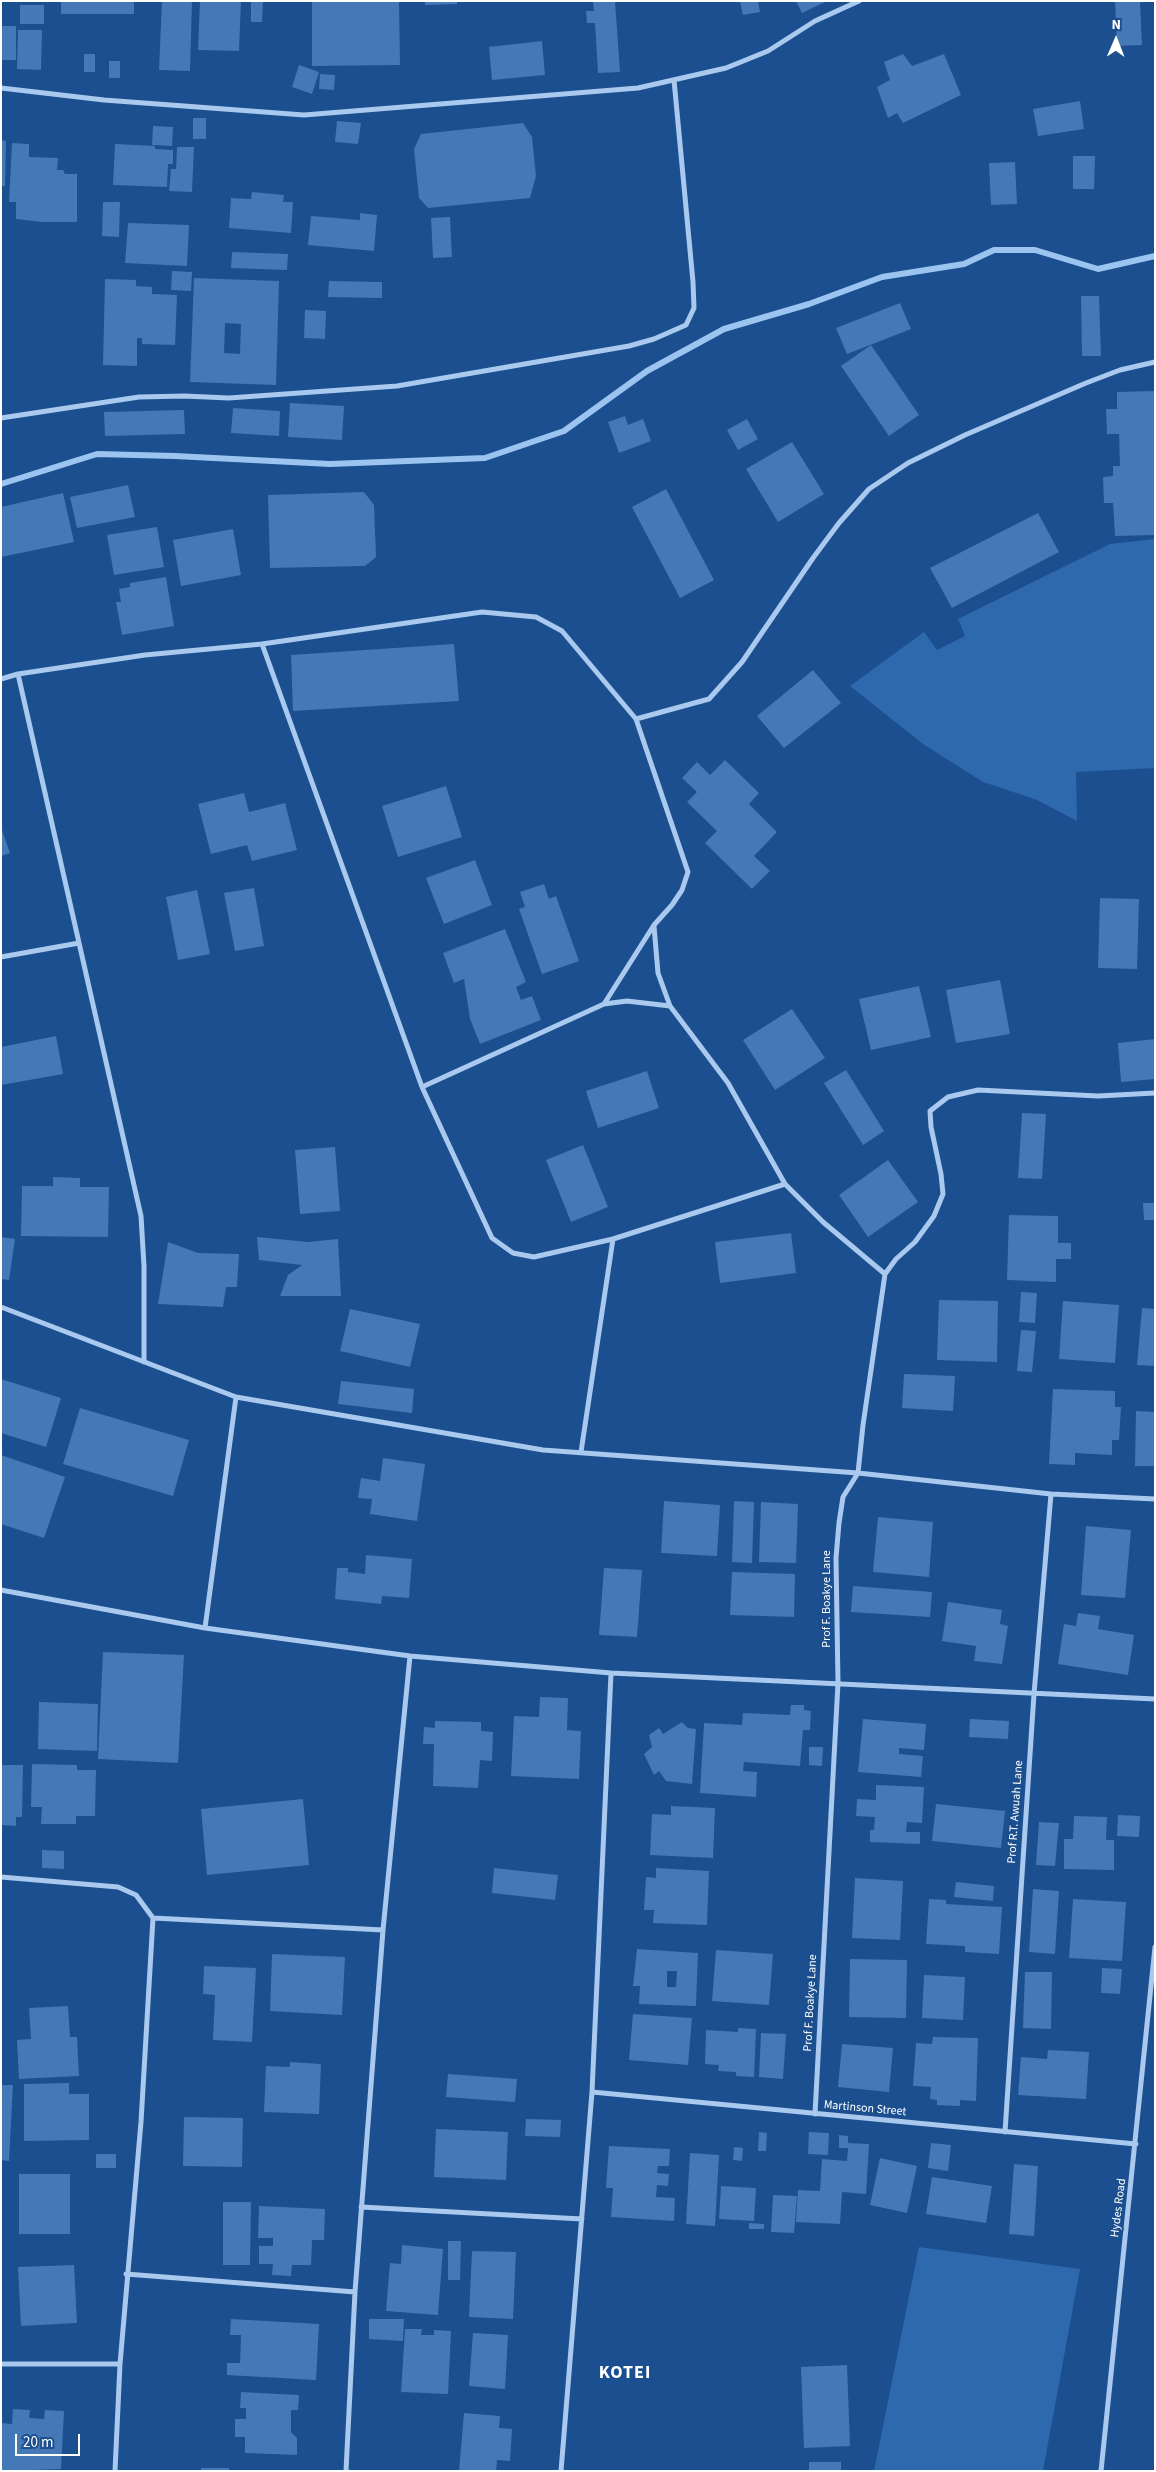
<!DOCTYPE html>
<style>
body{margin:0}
#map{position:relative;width:1156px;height:2472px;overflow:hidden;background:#1b4f8f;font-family:"Source Sans 3",sans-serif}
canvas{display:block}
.frame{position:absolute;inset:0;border:2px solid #fff;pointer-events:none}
.north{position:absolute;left:1091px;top:15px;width:50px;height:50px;-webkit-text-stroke:4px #1b4f8f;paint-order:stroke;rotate:1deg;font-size:14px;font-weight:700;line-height:20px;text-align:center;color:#fff}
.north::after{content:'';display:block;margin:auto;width:18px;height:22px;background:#fff;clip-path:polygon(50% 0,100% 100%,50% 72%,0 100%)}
.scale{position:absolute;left:15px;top:2434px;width:65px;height:22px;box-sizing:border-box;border:2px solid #fff;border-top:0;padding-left:6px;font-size:15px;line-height:18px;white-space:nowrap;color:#fff;-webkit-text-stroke:4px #1b4f8f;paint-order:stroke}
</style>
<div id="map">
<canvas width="1156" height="2472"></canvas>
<div class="frame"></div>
<div class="north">N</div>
<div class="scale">20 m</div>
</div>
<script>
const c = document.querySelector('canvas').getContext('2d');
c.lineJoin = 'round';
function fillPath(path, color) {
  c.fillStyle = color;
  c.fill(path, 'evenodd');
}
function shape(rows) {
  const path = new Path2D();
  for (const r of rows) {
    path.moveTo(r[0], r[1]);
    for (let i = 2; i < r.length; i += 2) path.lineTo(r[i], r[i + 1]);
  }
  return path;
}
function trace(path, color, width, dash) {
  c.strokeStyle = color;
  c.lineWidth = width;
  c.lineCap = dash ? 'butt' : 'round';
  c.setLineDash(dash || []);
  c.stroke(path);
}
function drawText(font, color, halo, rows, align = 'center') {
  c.font = font + ' "Source Sans 3",sans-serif';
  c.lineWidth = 4;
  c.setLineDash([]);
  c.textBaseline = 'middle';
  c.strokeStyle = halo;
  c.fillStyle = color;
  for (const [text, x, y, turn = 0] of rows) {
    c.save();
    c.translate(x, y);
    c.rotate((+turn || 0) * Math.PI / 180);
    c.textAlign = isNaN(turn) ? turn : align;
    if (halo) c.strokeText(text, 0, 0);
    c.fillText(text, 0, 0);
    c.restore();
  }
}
const green = shape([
 [1155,539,1155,768,1076,772,1077,821,1037,800,983,782,923,744,850,686,924,632,937,650,965,636,958,619,1110,544],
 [919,2247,1080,2269,1043,2471,874,2471]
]);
const stream = shape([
 [1,484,97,454,175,456,330,464,485,458,564,431,647,371,724,329,809,304,882,277,964,264,994,250,1035,250,1098,269,1155,256]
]);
const building = shape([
 [61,1,134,1,134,14,61,14],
 [162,1,192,1,190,71,159,70],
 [200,1,241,1,239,51,198,50],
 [251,1,263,1,262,22,251,22],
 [312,1,399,1,400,65,312,66],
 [425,1,457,1,457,4,425,5],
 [593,1,615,1,620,72,598,73,595,23,587,23,586,11,594,11],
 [740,1,758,1,760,12,743,15],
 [796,1,827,1,802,13],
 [1140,1,1142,45,1117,46,1115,2],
 [20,5,44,5,44,24,20,24],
 [1,26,16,26,16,60,1,60],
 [18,30,42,30,41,70,17,69],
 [542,41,545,75,492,80,489,47],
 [84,54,95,54,95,72,84,72],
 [903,54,912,66,944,54,961,95,903,123,897,113,888,118,877,87,890,80,884,62],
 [109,61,120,61,120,78,109,78],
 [299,65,319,72,312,94,292,87],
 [320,74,335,75,334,90,319,89],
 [1080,101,1084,129,1038,136,1033,109],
 [193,118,206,118,206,139,193,139],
 [337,121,361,123,358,144,335,142],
 [523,123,532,137,536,176,530,198,428,208,419,198,414,149,421,134],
 [153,126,173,127,172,146,152,145],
 [1,140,6,141,5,186,1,186],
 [12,143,29,144,29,157,58,158,57,170,63,170,65,174,77,174,77,222,42,222,16,219,16,202,9,202],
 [115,144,155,146,155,149,173,150,173,164,168,164,167,187,113,185],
 [177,147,194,147,192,192,169,191,171,169,176,169],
 [1073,156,1095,156,1094,189,1073,189],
 [1015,162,1017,204,991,205,989,163],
 [252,192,284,195,283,202,293,202,291,233,229,228,231,198,251,199],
 [103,202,120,202,119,237,102,236],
 [360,213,377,215,374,251,308,245,311,216,360,220],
 [450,217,452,257,433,258,431,218],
 [128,223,189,225,187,266,125,263],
 [232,252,288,254,287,270,231,268],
 [172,271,192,272,191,291,171,290],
 [194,278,279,281,276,385,190,382],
 [225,323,241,324,240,354,224,353],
 [105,279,136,280,136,286,152,287,152,294,177,295,175,345,142,344,142,338,137,338,137,366,103,365],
 [329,281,382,282,382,298,328,297],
 [1081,296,1099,296,1101,356,1082,356],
 [900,303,911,329,847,354,836,328],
 [305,310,326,311,325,339,304,338],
 [871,345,919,415,889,436,841,366],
 [1155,391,1155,535,1115,536,1113,503,1104,503,1103,477,1113,476,1113,466,1120,466,1119,434,1107,434,1106,409,1117,409,1117,392],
 [290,403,344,406,342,440,288,437],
 [233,408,280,411,279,436,231,433],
 [184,410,185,434,105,436,104,412],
 [625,416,628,425,643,419,651,441,619,453,608,422],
 [747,419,758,439,738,450,727,430],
 [792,442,824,494,778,522,746,469],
 [128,485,135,517,77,528,70,497],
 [666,489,714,580,680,598,632,507],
 [364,492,374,505,376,557,365,566,270,568,268,495],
 [63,493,74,542,1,557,1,507],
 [1038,513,1059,552,952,608,930,568],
 [157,527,164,567,114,575,107,535],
 [233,529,241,575,181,586,173,540],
 [166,577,174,626,122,635,116,602,121,602,119,589,130,587,130,583],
 [454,644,459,701,293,711,291,655],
 [813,670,841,703,784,748,757,716],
 [725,760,759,793,749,804,777,832,754,856,770,871,752,889,705,843,717,831,687,802,697,792,682,778,697,762,710,775],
 [446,786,462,837,398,857,382,806],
 [244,793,249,812,285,803,297,850,252,861,247,845,211,854,198,804],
 [1,827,10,853,1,856],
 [475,860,492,905,444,924,426,878],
 [544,884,549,899,556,896,579,961,542,974,519,909,525,907,520,892],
 [254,888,264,946,235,951,224,893],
 [197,890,210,954,178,960,166,897],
 [1100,898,1139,899,1137,969,1098,968],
 [505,929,526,982,516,987,521,1000,532,996,541,1020,480,1044,470,1019,464,979,454,983,443,953],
 [1000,980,1010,1034,956,1043,946,990],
 [919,986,931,1037,871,1050,859,999],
 [792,1009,825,1058,775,1090,743,1040],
 [56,1036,63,1074,1,1085,1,1047],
 [1155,1039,1155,1079,1121,1082,1118,1043],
 [846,1070,884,1131,863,1145,824,1083],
 [647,1071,659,1108,598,1128,586,1091],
 [1022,1113,1046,1114,1042,1179,1018,1178],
 [583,1145,608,1207,571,1222,546,1160],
 [335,1147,340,1211,300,1214,295,1150],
 [888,1160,918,1202,868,1237,839,1195],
 [53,1177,80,1178,80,1187,109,1187,108,1237,21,1236,22,1186,53,1186],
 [1143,1203,1155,1203,1155,1220,1144,1220],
 [1009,1215,1058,1216,1058,1243,1071,1243,1071,1259,1056,1259,1056,1282,1007,1280],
 [791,1233,796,1273,720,1283,715,1242],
 [1,1237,15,1239,9,1280,1,1279],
 [257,1237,308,1242,338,1239,341,1296,280,1296,288,1275,302,1265,259,1260],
 [168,1242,198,1253,239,1254,237,1287,226,1287,223,1307,158,1304],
 [1021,1292,1037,1293,1035,1323,1019,1322],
 [939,1300,998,1301,997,1362,937,1360],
 [1063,1301,1119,1305,1115,1363,1059,1359],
 [1142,1308,1155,1309,1155,1366,1137,1365],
 [350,1309,420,1324,410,1367,340,1351],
 [1021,1330,1036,1331,1032,1372,1017,1371],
 [904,1374,955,1376,953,1411,902,1408],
 [1,1379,61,1398,46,1447,1,1433],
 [341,1381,414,1389,412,1413,338,1404],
 [1053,1389,1115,1391,1115,1407,1121,1407,1119,1440,1112,1440,1112,1455,1075,1453,1075,1465,1049,1464],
 [80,1408,189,1440,173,1496,63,1464],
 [1136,1411,1155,1412,1155,1466,1135,1466],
 [1,1455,65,1477,44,1538,1,1524],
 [383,1458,425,1464,417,1521,370,1514,372,1499,358,1498,361,1478,380,1481],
 [664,1501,720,1505,717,1556,661,1553],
 [734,1501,754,1502,752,1563,732,1562],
 [761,1502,798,1504,796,1563,759,1562],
 [878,1517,933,1522,929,1577,873,1572],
 [1086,1526,1131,1530,1125,1598,1081,1595],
 [366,1555,412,1559,409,1598,382,1596,381,1604,335,1599,337,1568,348,1568,348,1572,365,1574],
 [604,1568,642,1570,637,1637,599,1635],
 [732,1572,795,1574,794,1617,730,1615],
 [853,1586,932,1592,930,1617,851,1612],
 [948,1602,1002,1610,1000,1624,1008,1626,1002,1664,974,1661,976,1646,942,1641],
 [1078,1613,1100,1616,1098,1629,1134,1635,1128,1675,1058,1664,1064,1624,1076,1626],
 [103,1652,184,1655,178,1763,98,1759],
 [540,1697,568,1698,567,1730,581,1731,579,1779,511,1776,514,1716,539,1717],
 [39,1702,98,1704,97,1751,38,1749],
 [791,1705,804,1705,804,1710,811,1711,810,1730,803,1730,800,1766,744,1762,743,1771,757,1772,756,1797,700,1793,704,1723,742,1725,743,1713,790,1715],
 [863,1719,926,1724,924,1750,899,1748,899,1754,923,1756,921,1777,858,1772],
 [970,1719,1009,1721,1008,1739,969,1737],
 [435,1721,481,1722,481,1731,493,1732,492,1761,480,1760,478,1788,433,1786,434,1744,423,1744,424,1727,435,1728],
 [682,1722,688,1728,696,1729,692,1784,666,1781,659,1771,654,1775,644,1754,652,1747,649,1735,659,1728,663,1734],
 [809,1747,823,1747,822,1766,809,1765],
 [32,1764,77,1765,77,1770,96,1770,95,1816,76,1816,76,1824,41,1824,42,1807,31,1807],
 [1,1765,23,1765,22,1817,16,1817,16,1826,1,1825],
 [876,1785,924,1787,922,1823,907,1822,906,1832,920,1832,920,1844,870,1842,870,1830,874,1830,875,1817,856,1816,857,1799,876,1800],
 [303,1799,309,1865,207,1875,201,1809],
 [936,1804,1005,1811,1001,1848,932,1841],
 [671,1806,715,1808,713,1858,650,1855,652,1814,671,1815],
 [1118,1815,1140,1816,1139,1837,1117,1836],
 [1074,1816,1107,1817,1106,1840,1114,1840,1114,1870,1064,1869,1064,1839,1073,1839],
 [1039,1822,1059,1823,1055,1866,1036,1865],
 [42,1850,64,1851,64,1869,42,1868],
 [494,1868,558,1875,555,1900,492,1893],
 [656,1868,709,1871,707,1925,653,1923,654,1910,644,1910,646,1877,656,1878],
 [855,1878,903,1881,900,1940,852,1938],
 [956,1882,994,1886,993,1901,954,1897],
 [1033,1889,1059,1891,1055,1954,1029,1952],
 [929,1899,946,1900,946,1904,1002,1907,999,1954,965,1952,965,1946,926,1944],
 [1073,1899,1126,1902,1122,1961,1069,1958],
 [637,1949,698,1953,696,2006,639,2004,640,1986,633,1986],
 [667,1971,677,1971,676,1987,667,1987],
 [716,1950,773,1954,769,2005,712,2001],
 [272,1954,345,1957,342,2015,270,2011],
 [850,1959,907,1960,906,2018,849,2017],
 [204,1966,256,1968,252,2042,213,2040,215,1995,203,1994],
 [1102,1968,1122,1969,1120,1994,1101,1993],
 [1025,1972,1052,1972,1051,2029,1023,2028],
 [924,1975,965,1977,963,2020,922,2018],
 [68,2006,70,2037,77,2037,79,2076,19,2079,17,2040,31,2039,29,2008],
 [633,2014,692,2018,688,2065,629,2060],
 [738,2028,756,2029,754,2077,736,2076,736,2072,718,2071,719,2065,705,2064,706,2030,738,2032],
 [761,2033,786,2034,783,2079,759,2077],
 [933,2037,978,2038,976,2101,960,2100,960,2106,937,2105,937,2100,930,2099,931,2087,913,2086,916,2043,932,2044],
 [842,2044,893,2048,889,2092,838,2087],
 [1048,2050,1089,2052,1086,2099,1018,2095,1021,2057,1047,2059],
 [290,2062,321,2064,319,2114,264,2112,266,2066,290,2067],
 [448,2074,517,2079,515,2102,446,2097],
 [69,2083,69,2094,89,2094,89,2140,24,2141,24,2084],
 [1,2085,13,2085,9,2161,1,2160],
 [184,2117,243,2118,242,2167,183,2166],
 [526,2119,561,2120,560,2137,525,2136],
 [436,2129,508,2132,506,2180,434,2177],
 [759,2132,767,2133,766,2151,758,2151],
 [809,2132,829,2133,828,2155,808,2154],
 [839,2135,848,2136,848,2143,869,2144,866,2194,842,2192,840,2224,796,2222,798,2190,820,2191,822,2159,847,2161,848,2148,839,2148],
 [931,2143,951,2145,948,2171,928,2168],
 [609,2146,670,2149,669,2166,658,2166,657,2173,669,2174,668,2186,657,2185,656,2197,675,2198,674,2221,611,2217,613,2188,606,2188],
 [734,2147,743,2148,742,2161,733,2160],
 [690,2153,719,2155,715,2226,686,2224],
 [96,2154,116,2154,116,2168,96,2168],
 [880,2158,917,2166,907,2213,870,2205],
 [1014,2164,1038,2166,1034,2236,1009,2234],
 [19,2174,70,2174,70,2234,19,2234],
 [932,2177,992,2186,986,2223,926,2214],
 [721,2186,756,2188,754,2221,719,2219],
 [773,2195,797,2196,794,2233,771,2232],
 [223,2202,251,2202,250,2265,223,2265],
 [259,2206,325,2209,324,2240,312,2240,311,2265,292,2265,291,2276,272,2275,273,2264,259,2264,259,2246,273,2246,273,2238,258,2238],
 [749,2223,764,2224,764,2229,749,2229],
 [448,2241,461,2241,460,2280,448,2280],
 [402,2245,443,2249,438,2315,386,2311,390,2263,401,2264],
 [472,2251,516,2252,513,2319,469,2317],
 [74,2265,77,2323,21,2326,18,2267],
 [231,2319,319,2324,316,2380,227,2375,227,2363,240,2363,241,2335,230,2335],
 [369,2319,404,2319,403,2341,369,2339],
 [405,2329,422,2329,421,2335,434,2335,434,2330,451,2331,448,2394,401,2392],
 [473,2333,508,2335,505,2389,469,2386],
 [847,2365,850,2446,804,2448,801,2367],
 [241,2392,299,2395,298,2410,291,2410,291,2432,297,2438,297,2455,245,2453,245,2437,235,2437,235,2419,246,2419,246,2408,240,2408],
 [13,2409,30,2410,29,2418,44,2419,45,2410,64,2411,61,2469,1,2471,2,2423,12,2424],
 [464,2413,500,2416,499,2428,512,2429,510,2461,497,2460,496,2471,459,2471],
 [809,2462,841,2462,841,2471,809,2471],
 [201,2468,229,2468,229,2471,201,2471]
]);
const minor = shape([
 [1,88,104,100,304,115,638,88,726,68,768,51,815,21,859,1],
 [1,418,139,397,184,396,229,398,397,386,629,346,654,339,686,325,694,308,693,282,674,80],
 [262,644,422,1087,492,1238,513,1253,534,1257,613,1239,785,1184],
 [18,674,141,1216,144,1266,144,1362],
 [1,679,18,674,145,655,262,644,482,612,536,617,562,631,636,719,688,872,682,890,672,905,654,925,604,1004],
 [636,719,709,699,742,662,813,558,839,523,869,489,908,463,965,435,1086,383,1120,370,1155,362],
 [654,926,658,973,670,1006,728,1083,785,1184,823,1222,885,1274],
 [1,957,79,943],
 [422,1087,604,1004,627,1001,670,1006],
 [1,1307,236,1397,543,1450,858,1473,1051,1494,1155,1499],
 [581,1452,613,1239],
 [1,1590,205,1628,410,1656,611,1673,1155,1699],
 [205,1628,236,1397],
 [1,1877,118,1887,136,1895,153,1918,383,1930],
 [592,2092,1136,2144],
 [815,2114,838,1683,836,1558,839,1523,843,1497,858,1473,863,1425,885,1274,896,1259,915,1242,934,1216,943,1194,941,1174,931,1127,930,1111,948,1097,978,1090,1098,1096,1155,1093],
 [1005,2132,1034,1694,1051,1494],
 [361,2207,582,2219],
 [126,2274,355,2292],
 [1,2364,120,2364],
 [115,2471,120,2364,141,2122,153,1918],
 [346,2471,355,2292,383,1930,410,1656],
 [561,2471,592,2092,611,1673],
 [1101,2471,1155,1947]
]);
const streetNames = [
 ["Prof F. Boakye Lane",827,1599,-90],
 ["Prof R.T. Awuah Lane",1016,1812,-86],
 ["Prof F. Boakye Lane",811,2003,-87],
 ["Martinson Street",865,2109,5],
 ["Hydes Road",1119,2208,-83]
];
const districtNames = [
 ["KOTEI",625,2374]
];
fillPath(green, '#2e69ad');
trace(stream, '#9cc4f0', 6);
fillPath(building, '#4478b7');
trace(minor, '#a9c9ee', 5);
drawText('12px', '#fff', '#1b4f8f', streetNames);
c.letterSpacing = '1px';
drawText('bold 18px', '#fff', '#1b4f8f', districtNames);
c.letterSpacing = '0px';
</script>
